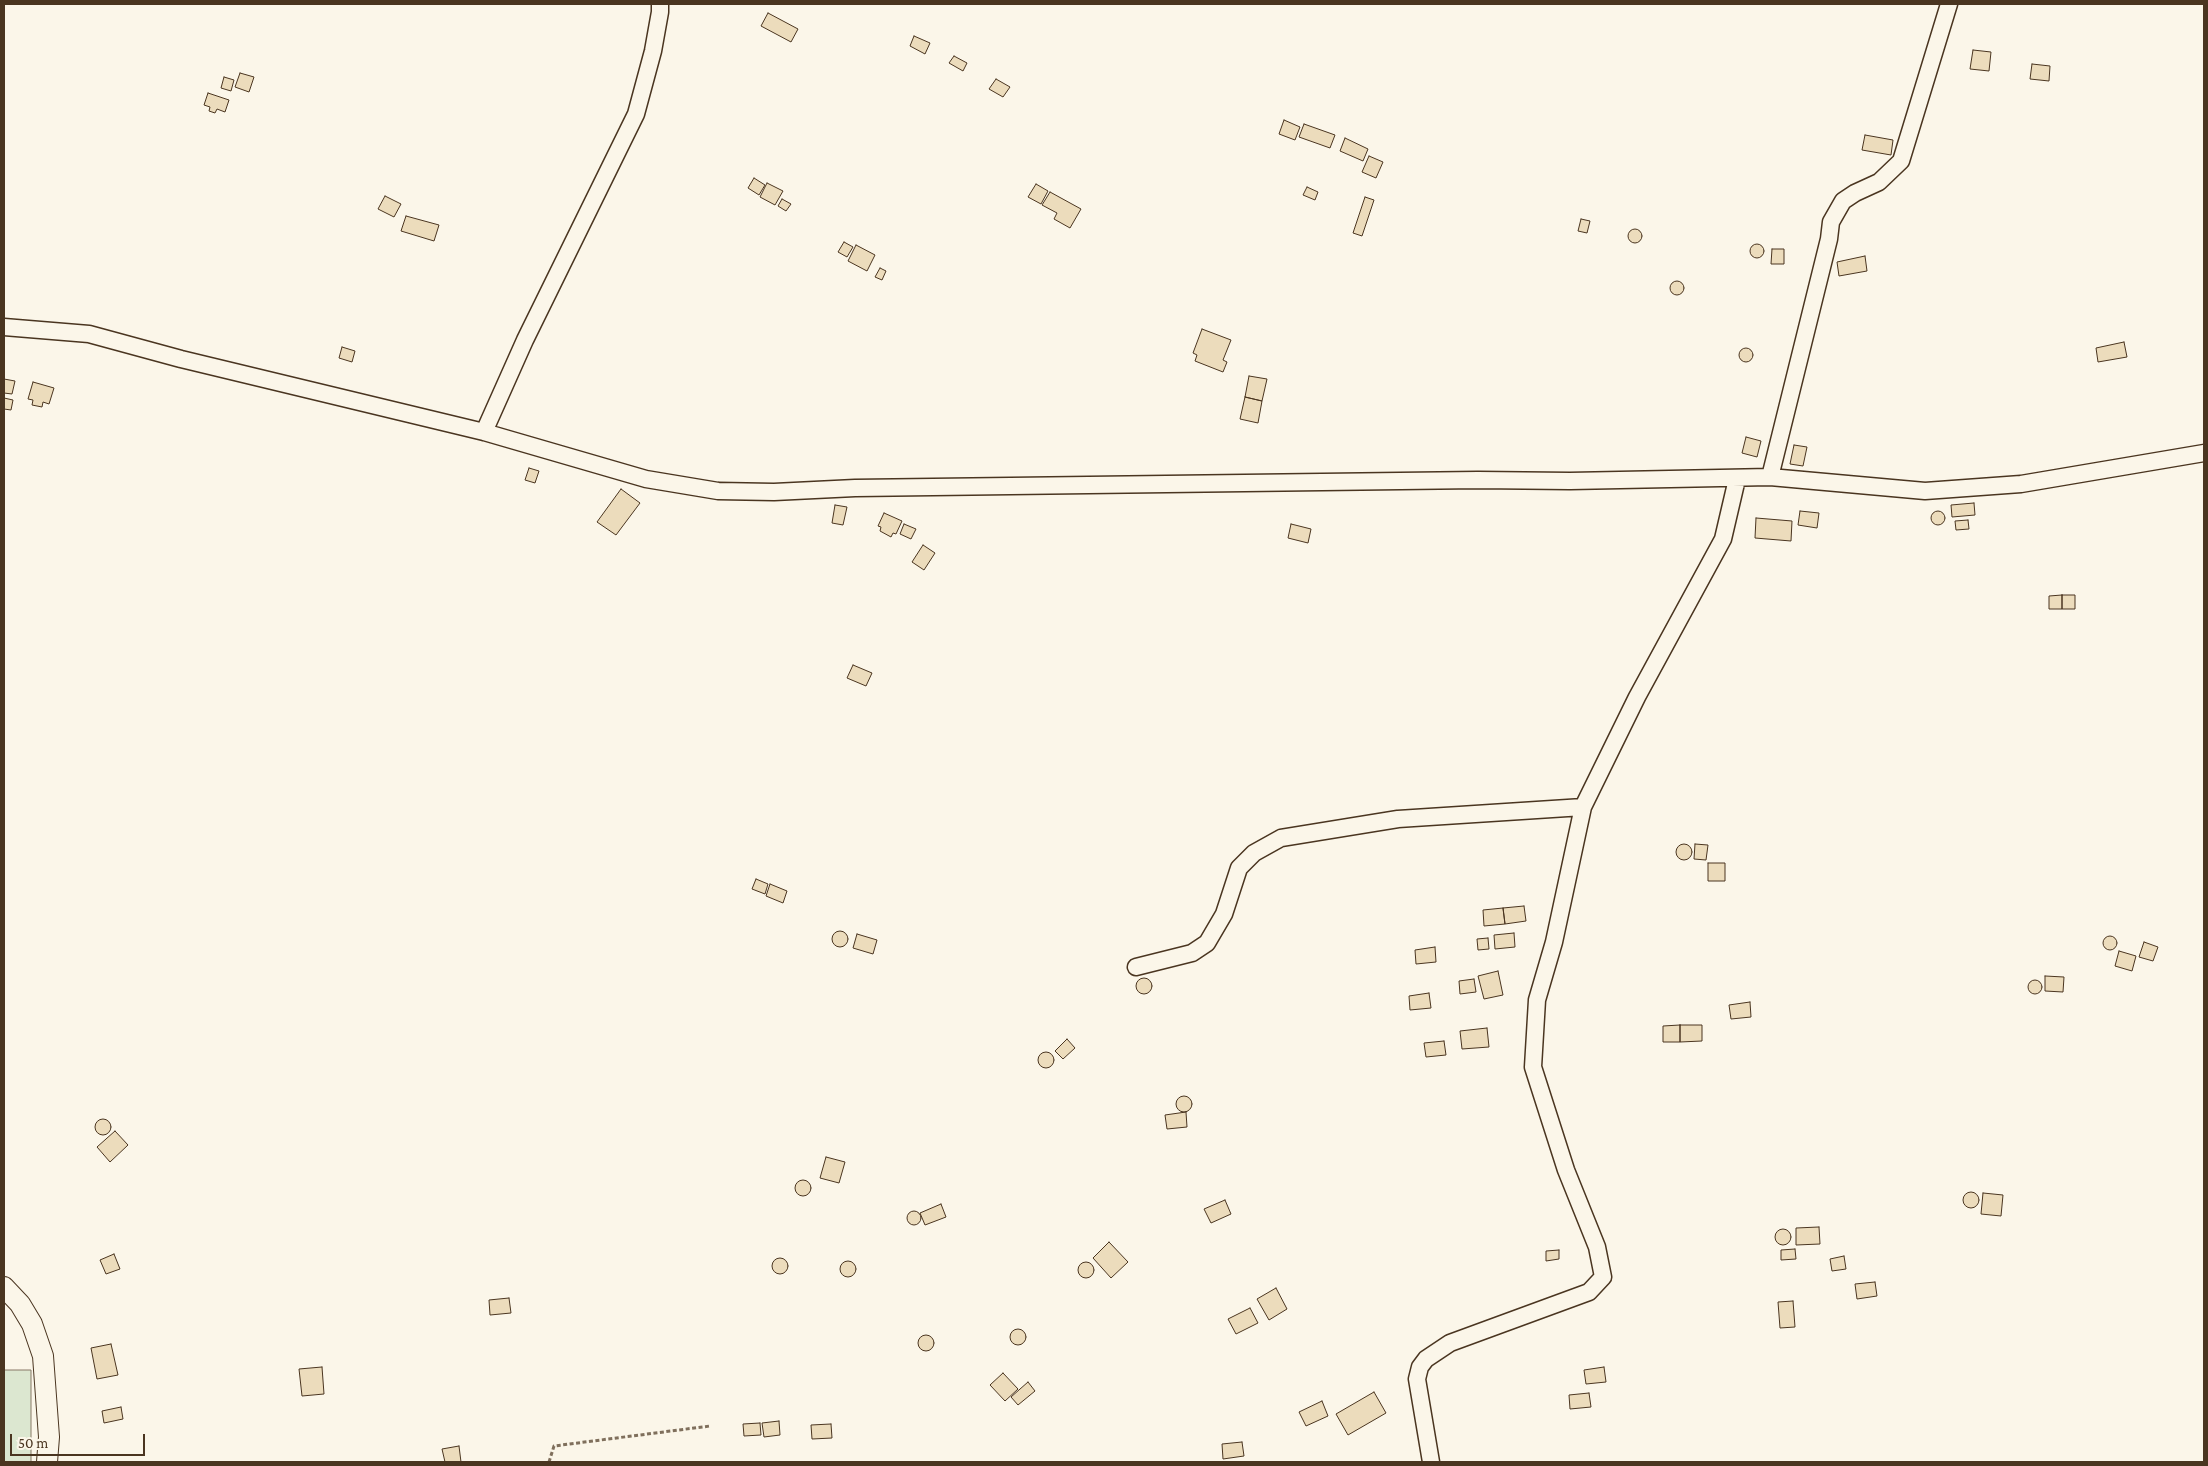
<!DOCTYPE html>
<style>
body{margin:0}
#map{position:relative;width:2208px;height:1466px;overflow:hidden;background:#fbf6e9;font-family:"Crimson Pro",serif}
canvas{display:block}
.frame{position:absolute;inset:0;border:5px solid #4a3520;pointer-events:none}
.scale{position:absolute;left:10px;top:1434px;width:135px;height:22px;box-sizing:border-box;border:2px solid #4a3520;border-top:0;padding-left:6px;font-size:15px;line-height:18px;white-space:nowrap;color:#4a3520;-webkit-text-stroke:4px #fbf6e9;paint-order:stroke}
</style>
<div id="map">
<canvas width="2208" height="1466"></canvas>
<div class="frame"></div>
<div class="scale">50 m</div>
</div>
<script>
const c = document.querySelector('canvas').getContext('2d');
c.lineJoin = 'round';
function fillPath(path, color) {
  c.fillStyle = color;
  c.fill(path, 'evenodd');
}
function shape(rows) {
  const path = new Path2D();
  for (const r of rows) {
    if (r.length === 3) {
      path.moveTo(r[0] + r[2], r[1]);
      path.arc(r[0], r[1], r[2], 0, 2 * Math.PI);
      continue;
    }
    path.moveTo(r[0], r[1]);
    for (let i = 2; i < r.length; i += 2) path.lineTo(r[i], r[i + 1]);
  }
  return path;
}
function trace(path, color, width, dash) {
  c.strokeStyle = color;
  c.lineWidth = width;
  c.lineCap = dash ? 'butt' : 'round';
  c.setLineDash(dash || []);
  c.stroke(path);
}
const green = shape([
 [4,1370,31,1370,31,1462,4,1462,4,1370]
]);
const building = shape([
 [768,13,798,29,791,42,761,26,768,13],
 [914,36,930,43,925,54,910,46,914,36],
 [1973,50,1991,52,1989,71,1970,69,1973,50],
 [954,56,967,63,963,71,949,63,954,56],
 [2032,64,2050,66,2049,81,2030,79,2032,64],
 [240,73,254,77,249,92,235,87,240,73],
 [224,77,234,80,231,91,221,88,224,77],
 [996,79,1010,87,1003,97,989,89,996,79],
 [208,93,229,100,225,112,217,109,215,113,209,111,210,107,204,105,208,93],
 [1284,120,1300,127,1295,140,1279,134,1284,120],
 [1304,124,1335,135,1330,148,1299,137,1304,124],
 [1865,135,1893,140,1891,155,1862,150,1865,135],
 [1345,138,1368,149,1363,161,1340,151,1345,138],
 [1369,156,1383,162,1376,178,1362,172,1369,156],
 [754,178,765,185,759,195,748,188,754,178],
 [767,183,783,191,775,205,760,197,767,183],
 [1036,184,1048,191,1041,204,1028,197,1036,184],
 [1307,187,1318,192,1315,200,1303,195,1307,187],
 [1050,192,1081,209,1070,228,1054,219,1057,213,1042,205,1050,192],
 [385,196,401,204,394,217,378,209,385,196],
 [1365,197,1374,200,1362,236,1353,233,1365,197],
 [782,199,791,204,786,211,778,206,782,199],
 [406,216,439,225,434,241,401,231,406,216],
 [1581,219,1590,221,1587,233,1578,231,1581,219],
 [1635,236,7],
 [844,242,853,247,847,257,838,252,844,242],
 [1757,251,7],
 [856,245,875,255,867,271,848,261,856,245],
 [1772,249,1784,249,1784,264,1771,264,1772,249],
 [1865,256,1867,271,1839,276,1837,262,1865,256],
 [880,268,886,271,882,280,875,277,880,268],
 [1677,288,7],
 [1202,329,1231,340,1223,360,1227,362,1223,372,1195,361,1197,355,1193,353,1202,329],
 [2124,342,2127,357,2098,362,2096,348,2124,342],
 [342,347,355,351,352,362,339,358,342,347],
 [1746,355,7],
 [1249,376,1267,379,1262,401,1245,397,1249,376],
 [4,379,15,381,12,394,4,393,4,379],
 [33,382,54,388,49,404,43,402,42,407,32,405,33,400,28,399,33,382],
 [1245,397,1262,401,1258,423,1240,419,1245,397],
 [4,398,13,400,11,410,4,409,4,398],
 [1746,437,1761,441,1757,457,1742,453,1746,437],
 [1794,445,1807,447,1803,466,1790,464,1794,445],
 [529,468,539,471,535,483,525,480,529,468],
 [621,489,640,503,616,535,597,522,621,489],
 [1974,503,1975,515,1952,517,1951,505,1974,503],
 [835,505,847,507,843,525,832,523,835,505],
 [1938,518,7],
 [1800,511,1819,513,1817,528,1798,525,1800,511],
 [884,513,902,521,896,534,893,533,891,537,880,531,881,527,878,526,884,513],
 [1756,518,1792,521,1791,541,1755,538,1756,518],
 [1968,520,1969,529,1956,530,1955,521,1968,520],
 [904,524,916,529,911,539,900,534,904,524],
 [1291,524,1311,529,1308,543,1288,538,1291,524],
 [923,545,935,553,924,570,912,562,923,545],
 [2062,595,2075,595,2075,609,2062,609,2062,595],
 [2062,595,2062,609,2049,609,2049,596,2062,595],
 [853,665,872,673,866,686,847,678,853,665],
 [1695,844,1708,845,1706,860,1694,859,1695,844],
 [1684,852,8],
 [1708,863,1725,863,1725,881,1708,881,1708,863],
 [756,879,768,884,765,894,752,889,756,879],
 [770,884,787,891,783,903,766,896,770,884],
 [1524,906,1526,921,1505,924,1503,908,1524,906],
 [1503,908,1505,924,1484,926,1483,910,1503,908],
 [840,939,8],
 [1514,933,1515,947,1495,949,1494,935,1514,933],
 [857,934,877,940,873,954,853,948,857,934],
 [2110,943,7],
 [1488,938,1489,949,1478,950,1477,939,1488,938],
 [2144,942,2158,947,2153,961,2139,957,2144,942],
 [1435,947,1436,962,1416,964,1415,950,1435,947],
 [2119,951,2136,956,2132,971,2115,966,2119,951],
 [1498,971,1503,995,1484,999,1478,976,1498,971],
 [2045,976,2064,977,2063,992,2045,991,2045,976],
 [1144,986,8],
 [1474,979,1476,992,1460,994,1459,981,1474,979],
 [2035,987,7],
 [1429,993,1431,1008,1410,1010,1409,996,1429,993],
 [1750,1002,1751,1017,1731,1019,1729,1005,1750,1002],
 [1680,1025,1702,1025,1702,1041,1680,1042,1680,1025],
 [1680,1025,1680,1042,1663,1042,1663,1026,1680,1025],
 [1487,1028,1489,1047,1462,1049,1460,1031,1487,1028],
 [1067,1039,1075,1048,1063,1059,1055,1051,1067,1039],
 [1444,1041,1446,1055,1426,1057,1424,1043,1444,1041],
 [1046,1060,8],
 [1184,1104,8],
 [1186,1112,1187,1127,1167,1129,1165,1115,1186,1112],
 [103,1127,8],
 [115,1131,128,1145,110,1162,97,1147,115,1131],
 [826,1157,845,1162,839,1183,820,1178,826,1157],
 [803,1188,8],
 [1971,1200,8],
 [1983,1193,2003,1195,2001,1216,1981,1214,1983,1193],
 [1225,1200,1231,1214,1211,1223,1204,1209,1225,1200],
 [941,1204,946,1217,925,1225,920,1213,941,1204],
 [914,1218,7],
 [1819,1227,1820,1244,1796,1245,1796,1228,1819,1227],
 [1783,1237,8],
 [1109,1242,1128,1262,1111,1278,1093,1258,1109,1242],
 [1795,1249,1796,1259,1781,1260,1781,1250,1795,1249],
 [1559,1250,1559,1259,1546,1261,1546,1251,1559,1250],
 [114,1254,120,1269,106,1274,100,1260,114,1254],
 [1844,1256,1846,1269,1832,1271,1830,1259,1844,1256],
 [780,1266,8],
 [848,1269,8],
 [1086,1270,8],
 [1875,1282,1877,1296,1857,1299,1855,1284,1875,1282],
 [1276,1288,1287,1309,1269,1320,1257,1299,1276,1288],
 [509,1298,511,1313,490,1315,489,1300,509,1298],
 [1793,1301,1795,1327,1780,1328,1778,1302,1793,1301],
 [1250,1308,1258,1323,1236,1334,1228,1319,1250,1308],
 [1018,1337,8],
 [926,1343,8],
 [111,1344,118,1375,97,1379,91,1348,111,1344],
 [322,1367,324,1394,302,1396,299,1369,322,1367],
 [1604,1367,1606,1382,1586,1384,1584,1370,1604,1367],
 [1003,1373,1018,1389,1005,1401,990,1385,1003,1373],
 [1028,1382,1035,1391,1018,1405,1011,1397,1028,1382],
 [1374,1392,1386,1413,1348,1435,1336,1414,1374,1392],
 [1589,1393,1591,1407,1570,1409,1569,1395,1589,1393],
 [1322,1401,1328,1416,1306,1426,1299,1412,1322,1401],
 [121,1407,123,1419,104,1423,102,1411,121,1407],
 [779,1421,780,1435,764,1437,762,1423,779,1421],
 [760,1423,761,1435,744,1436,743,1424,760,1423],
 [831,1424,832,1438,812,1439,811,1425,831,1424],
 [1242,1442,1244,1456,1223,1459,1222,1444,1242,1442],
 [459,1446,461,1462,445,1462,442,1449,459,1446]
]);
const path = shape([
 [549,1462,554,1446,710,1426]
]);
const minor = shape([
 [4,327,89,334,181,359,484,432,646,479,718,491,774,492,855,488,1478,480,1570,481,1770,477,1925,491,2021,484,2204,453],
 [484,432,525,340,636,114,653,51,660,12,660,4],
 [1770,477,1829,239,1831,222,1843,201,1855,193,1879,182,1901,161,1949,4],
 [1136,967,1192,953,1207,943,1224,914,1239,868,1254,853,1281,838,1398,819,1583,807],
 [1431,1462,1417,1379,1420,1367,1426,1359,1450,1343,1589,1292,1603,1277,1597,1247,1566,1170,1533,1067,1537,1000,1554,942,1583,807,1637,697,1723,539,1737,479]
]);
const tertiary = shape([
 [4,1287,20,1304,32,1324,43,1356,49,1437,47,1462]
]);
fillPath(green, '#dce7d0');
trace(green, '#887966', 1);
fillPath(building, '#ecdcbc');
trace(building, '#4a3520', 1);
trace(minor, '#4a3520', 19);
trace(tertiary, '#4a3520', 22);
trace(path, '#7f6f5c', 3, [4, 2.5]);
trace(minor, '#fbf6e9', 16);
trace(tertiary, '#fbf6e9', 20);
</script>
